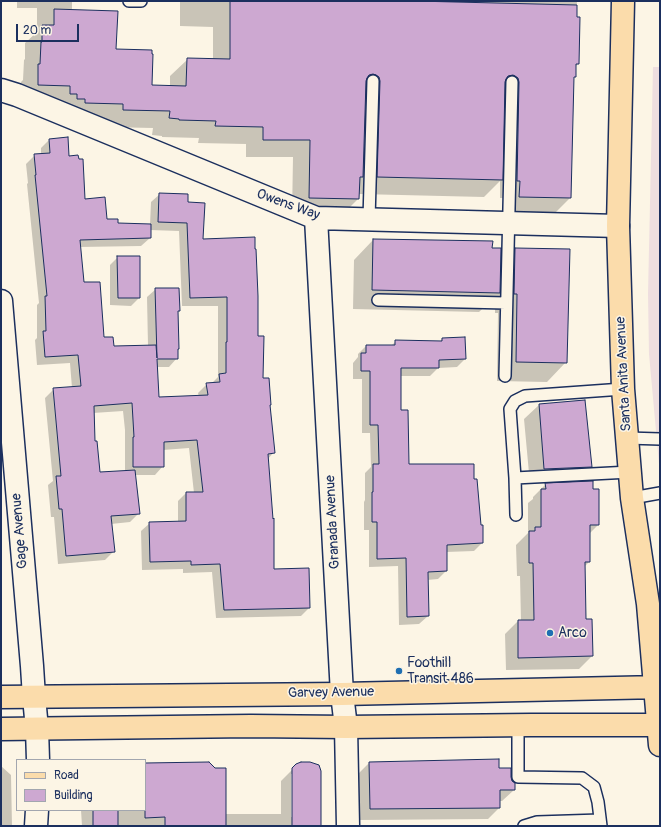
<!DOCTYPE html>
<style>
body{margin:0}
#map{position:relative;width:661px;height:827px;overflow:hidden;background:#fcf5e5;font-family:Pangolin,sans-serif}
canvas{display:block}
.frame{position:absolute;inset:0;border:2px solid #1b2f5e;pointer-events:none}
.legend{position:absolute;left:16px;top:759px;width:130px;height:52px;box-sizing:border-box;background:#fcf5e5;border:1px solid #a2a6af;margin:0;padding:5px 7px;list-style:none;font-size:12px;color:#1b2f5e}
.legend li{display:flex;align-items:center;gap:8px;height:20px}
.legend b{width:20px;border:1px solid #a2a6af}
.scale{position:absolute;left:16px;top:24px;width:63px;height:18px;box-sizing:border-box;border:2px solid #1b2f5e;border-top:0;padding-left:5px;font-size:12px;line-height:14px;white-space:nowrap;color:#1b2f5e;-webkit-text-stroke:3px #fcf5e5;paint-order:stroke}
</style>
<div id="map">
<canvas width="661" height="827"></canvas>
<div class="frame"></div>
<ul class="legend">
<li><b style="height:5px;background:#fbdcab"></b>Road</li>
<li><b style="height:11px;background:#cda8d1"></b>Building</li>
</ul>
<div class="scale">20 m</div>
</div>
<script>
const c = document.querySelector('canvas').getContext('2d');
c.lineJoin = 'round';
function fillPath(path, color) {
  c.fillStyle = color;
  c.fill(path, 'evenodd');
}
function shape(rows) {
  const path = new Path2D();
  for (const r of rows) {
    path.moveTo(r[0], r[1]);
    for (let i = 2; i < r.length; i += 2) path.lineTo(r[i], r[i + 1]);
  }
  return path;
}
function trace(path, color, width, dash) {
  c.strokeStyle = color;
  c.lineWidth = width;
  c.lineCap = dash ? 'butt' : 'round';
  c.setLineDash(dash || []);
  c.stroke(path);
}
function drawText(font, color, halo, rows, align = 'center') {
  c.font = font + ' Pangolin,sans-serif';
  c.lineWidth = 3;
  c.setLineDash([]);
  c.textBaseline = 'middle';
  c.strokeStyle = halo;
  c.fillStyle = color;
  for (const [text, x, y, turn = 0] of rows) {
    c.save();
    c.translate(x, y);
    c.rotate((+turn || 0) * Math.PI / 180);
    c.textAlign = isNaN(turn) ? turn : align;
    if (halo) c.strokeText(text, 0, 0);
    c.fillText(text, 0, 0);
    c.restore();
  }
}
const built = shape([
 [653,67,660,67,660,475,649,354,648,294]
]);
const shadow = shape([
 [17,1,72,1,72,10,115,50,151,86,170,87,170,76,188,59,213,60,213,27,180,26,180,1,577,1,576,18,579,18,578,64,575,67,572,78,570,198,553,215,502,214,503,198,500,198,500,181,484,197,359,194,358,199,341,216,292,215,293,157,246,157,246,144,198,143,199,138,162,137,162,136,152,135,153,128,106,127,21,102,21,82,23,80,24,60,25,59,25,43,37,32,37,8,17,8],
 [49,140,68,157,84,200,106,220,117,224,150,225,151,202,160,194,187,203,202,240,257,337,262,379,270,405,274,452,267,460,273,570,309,608,301,616,216,618,212,572,183,573,183,569,142,570,141,531,150,523,178,522,178,501,186,493,194,493,189,448,163,450,163,466,155,475,135,475,139,513,130,522,111,524,113,552,105,560,58,564,54,517,51,517,48,485,53,481,45,398,54,389,72,388,70,363,37,365,35,340,37,338,37,305,39,303,27,184,28,183,26,164,35,155,41,155,41,148],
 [150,230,179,231,182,306,218,306,218,377,211,384,207,384,198,393,199,397,158,398,156,367,169,367,177,358,177,312,179,310,156,289,147,297,148,346,113,347,103,339,83,283,79,247,141,246,150,238],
 [123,411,125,430,125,471,99,473,95,442,93,413],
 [373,240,491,249,500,265,515,249,566,362,547,382,497,381,498,313,495,313,495,297,479,312,353,309,354,260],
 [118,257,139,257,139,298,131,306,110,305,110,265],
 [442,339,465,359,457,367,438,368,430,376,400,376,400,411,408,465,473,480,482,543,474,551,446,552,446,571,438,579,427,580,428,616,419,624,399,625,398,566,369,567,369,530,364,530,364,502,365,500,365,473,371,467,370,433,362,433,362,379,353,379,353,363,358,357,358,354,366,346,391,346,396,341,440,342],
 [584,401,591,467,574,483,598,525,589,534,589,562,584,567,585,620,591,620,592,656,579,669,506,670,505,634,518,621,521,621,520,576,517,576,516,545,528,533,528,503,533,499,533,497,547,483,530,484,524,419,539,405],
 [1,642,2,646,2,665,1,666],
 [369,763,498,769,510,778,514,790,502,801,499,801,500,807,488,819,358,820,358,774],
 [145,764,225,814,281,814,281,781,297,765,320,826,82,826,81,810,145,810],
 [291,774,293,774,293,817,291,817],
 [1,766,11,775,12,826,1,826]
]);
const building = shape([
 [230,1,415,1,577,5,577,17,580,17,579,64,576,64,576,77,574,77,571,198,519,197,520,181,517,181,519,82,518,78,515,76,513,75,508,76,506,79,505,82,503,180,377,177,380,81,379,77,376,75,373,74,369,75,367,78,366,81,363,177,360,177,359,199,309,198,310,140,263,140,263,127,215,126,216,121,179,120,179,119,169,118,170,111,123,110,123,104,85,103,85,99,77,99,77,94,70,94,70,86,38,85,38,64,40,64,41,42,42,42,42,25,54,25,54,9,118,11,116,49,152,50,152,54,153,54,152,85,186,86,187,58,230,59,230,1],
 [68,137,69,156,78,155,79,159,83,159,85,199,105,197,107,219,118,219,118,223,151,224,151,238,80,240,84,282,100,282,104,337,113,337,114,346,156,345,157,358,155,288,179,288,180,311,178,311,179,349,178,349,178,359,157,359,159,397,208,395,206,383,220,382,219,374,226,373,226,342,227,342,227,297,190,298,187,223,158,222,159,193,188,194,188,202,205,203,203,239,255,237,255,249,256,249,258,296,258,336,264,336,263,378,269,378,271,405,270,405,275,453,268,454,273,519,274,518,274,569,309,568,310,608,224,610,220,564,191,565,191,561,150,562,149,522,186,521,186,492,203,492,197,440,164,442,164,467,133,467,133,437,134,437,132,403,94,406,95,441,97,441,100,472,135,470,140,514,111,516,115,552,66,556,62,509,59,509,56,476,61,476,53,388,81,386,78,355,45,357,43,331,46,331,45,296,47,296,35,175,36,175,34,154,50,153,49,139,68,137],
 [373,239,493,241,492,248,501,248,500,293,372,290,373,239],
 [515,248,570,249,567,363,516,362,517,294,514,294,515,248],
 [117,256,140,256,140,298,118,298,117,256],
 [465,337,466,359,439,360,439,368,401,368,401,410,408,410,409,464,474,464,474,479,477,479,481,525,483,525,483,543,447,545,447,571,428,572,429,616,407,617,406,558,377,559,377,522,372,522,372,492,373,492,373,464,379,464,378,425,370,425,370,371,361,371,361,353,366,353,366,345,395,345,395,340,442,341,442,338,465,337],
 [585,400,592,467,544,469,539,404,585,400],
 [593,481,593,489,599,489,599,525,590,525,590,562,585,562,586,619,592,619,593,656,518,658,518,620,534,620,533,563,529,563,529,531,535,531,535,527,541,527,541,489,546,489,545,483,593,481],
 [499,759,499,768,511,768,511,777,512,781,515,783,515,790,500,790,500,808,370,809,369,762,499,759],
 [209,762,215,768,226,768,226,826,165,826,165,817,145,818,145,763,209,762],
 [301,762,310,762,319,765,321,771,321,826,292,826,292,768,296,764,301,762],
 [93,810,118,810,118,826,93,826,93,810]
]);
const service = shape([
 [129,1,141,1],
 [369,219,373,81],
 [378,300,506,303],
 [505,376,512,82],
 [623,389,525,396,515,401,510,409,515,478,630,472],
 [627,438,660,439],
 [515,478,516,515],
 [632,498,660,493],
 [518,725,518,777,582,778,594,787,598,802,601,826],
 [524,826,537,822,600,820]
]);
const minor = shape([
 [1,90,17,95,316,218,618,226],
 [316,218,342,694,346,727,348,826],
 [1,301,32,666,34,697,37,729,38,760],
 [36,826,37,810]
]);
const primary = shape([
 [623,1,618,226,623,389,632,498,648,604,660,745],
 [1,697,342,694,660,687],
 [1,729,251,726,346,727,531,725,660,725]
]);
const markers = [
 [550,633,4,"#1f6fb2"],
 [399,671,4,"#1f6fb2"]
];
const streetNames = [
 ["Owens Way",288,205,20],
 ["Santa Anita Avenue",624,374,-93],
 ["Granada Avenue",333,522,-93],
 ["Gage Avenue",20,531,-95],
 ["Garvey Avenue",331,693,-1]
];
const poiNames = [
 ["Arco",558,633],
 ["Foothill",407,663],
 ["Transit 486",407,679]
];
fillPath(built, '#eededf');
fillPath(shadow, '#0003');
fillPath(building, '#cda8d1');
trace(building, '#1b2f5e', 1);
trace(service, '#1b2f5e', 14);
trace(minor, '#1b2f5e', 25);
trace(primary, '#1b2f5e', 25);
trace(service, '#fcf5e5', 11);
trace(minor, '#fcf5e5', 22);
trace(primary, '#fbdcab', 22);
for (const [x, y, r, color] of markers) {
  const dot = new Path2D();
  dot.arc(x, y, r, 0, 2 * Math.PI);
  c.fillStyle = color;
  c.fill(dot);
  trace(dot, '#fcf5e5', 1.5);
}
drawText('14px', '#1b2f5e', '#fcf5e5', streetNames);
drawText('14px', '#1b2f5e', '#fcf5e5', poiNames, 'left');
</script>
